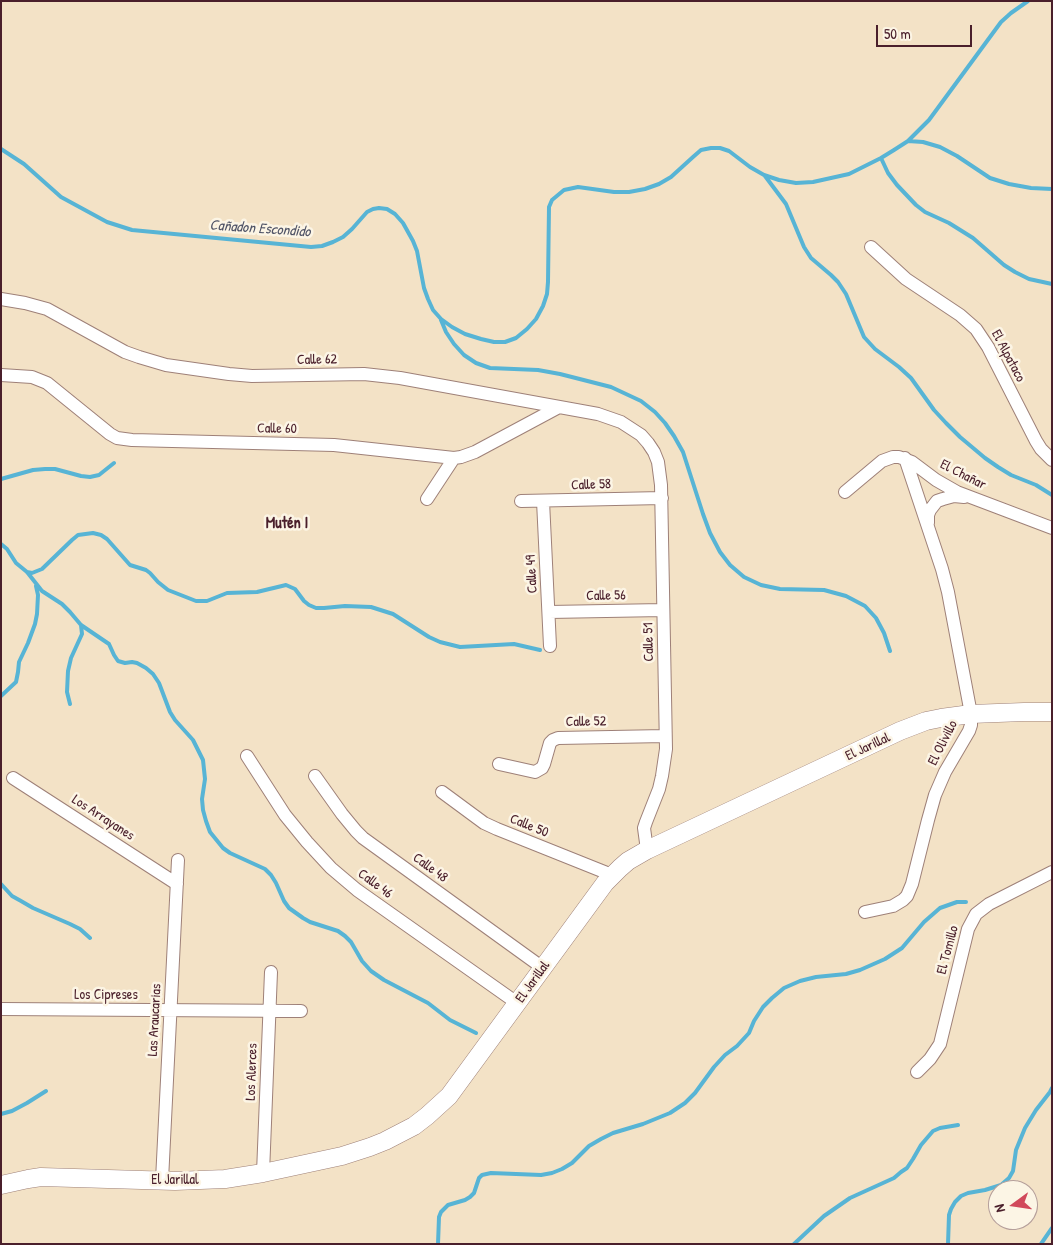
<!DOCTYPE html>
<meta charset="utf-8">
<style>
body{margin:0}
#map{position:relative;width:1053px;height:1245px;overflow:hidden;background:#f3e2c6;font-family:"Patrick Hand",sans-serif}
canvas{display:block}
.frame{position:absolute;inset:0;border:2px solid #4a1f2b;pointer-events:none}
.north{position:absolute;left:988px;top:1180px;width:50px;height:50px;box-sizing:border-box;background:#fcf5e5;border:1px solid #b59f9b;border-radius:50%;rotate:256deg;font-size:14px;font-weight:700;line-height:20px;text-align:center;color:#4a1f2b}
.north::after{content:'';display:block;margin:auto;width:18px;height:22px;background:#d1495b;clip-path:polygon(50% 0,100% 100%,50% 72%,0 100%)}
.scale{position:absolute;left:876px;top:25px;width:96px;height:22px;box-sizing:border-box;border:2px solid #4a1f2b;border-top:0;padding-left:6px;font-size:15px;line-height:18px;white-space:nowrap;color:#4a1f2b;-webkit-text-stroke:4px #fcf5e5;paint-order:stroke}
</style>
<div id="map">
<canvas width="1053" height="1245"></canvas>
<div class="frame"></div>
<div class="north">N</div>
<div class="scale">50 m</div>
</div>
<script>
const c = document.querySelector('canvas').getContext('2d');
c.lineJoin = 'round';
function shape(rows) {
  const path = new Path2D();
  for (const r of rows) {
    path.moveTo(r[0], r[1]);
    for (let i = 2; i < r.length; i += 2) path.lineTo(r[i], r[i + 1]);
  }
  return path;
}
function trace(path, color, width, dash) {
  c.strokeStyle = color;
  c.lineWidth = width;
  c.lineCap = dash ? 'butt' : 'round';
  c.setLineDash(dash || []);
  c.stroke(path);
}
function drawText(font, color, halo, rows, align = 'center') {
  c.font = font + ' "Patrick Hand",sans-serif';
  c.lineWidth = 5;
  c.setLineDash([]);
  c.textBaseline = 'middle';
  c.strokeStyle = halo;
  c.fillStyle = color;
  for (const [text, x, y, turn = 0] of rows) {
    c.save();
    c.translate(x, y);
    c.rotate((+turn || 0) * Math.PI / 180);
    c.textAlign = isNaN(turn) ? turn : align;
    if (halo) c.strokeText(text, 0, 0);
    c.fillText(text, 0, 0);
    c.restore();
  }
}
const stream = shape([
 [908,141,923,142,940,147,957,156,990,178,1009,184,1031,188,1052,189],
 [1,149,24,164,61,197,107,222,132,230,311,247,322,246,333,242,343,237,352,229,367,212,373,209,379,208,387,209,395,214,403,223,413,241,417,251,424,288,428,299,433,310,441,319,452,327,465,334,481,339,494,342,505,342,516,338,527,329,536,319,543,306,547,294,548,282,549,207,552,200,564,190,578,187,614,192,629,192,645,189,659,184,671,177,693,157,701,150,711,148,720,148,729,151,750,167,764,175,779,180,796,183,813,182,849,174,881,158,894,150,908,141,929,120,1001,22,1011,13,1028,1],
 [881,158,888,173,897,185,916,205,925,212,949,223,973,238,1004,265,1015,272,1029,279,1052,284],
 [765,176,786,204,804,247,811,258,831,275,838,282,846,294,864,337,875,349,899,367,911,378,934,410,946,423,960,437,985,458,998,467,1011,475,1036,485,1052,495],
 [441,320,446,332,454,344,464,355,476,363,490,368,538,370,560,374,611,387,641,401,655,412,665,423,674,436,683,452,703,514,710,533,720,552,730,565,744,577,761,585,780,589,824,590,846,596,865,606,876,618,884,633,890,651],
 [1,479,33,470,45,469,55,469,81,476,90,477,99,475,114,463],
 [1,544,7,549,16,563,27,572,42,591,62,604,70,612,81,625,109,644,114,655,118,661,125,663,132,662,137,663,146,668,153,674,159,683,170,712,175,720,193,740,203,760,205,779,202,799,203,810,206,821,210,832,223,848,230,853,265,869,271,875,276,883,284,901,289,908,303,918,310,922,338,931,345,936,351,942,362,961,371,971,384,980,428,1003,450,1020,476,1033],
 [27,572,32,573,42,569,72,540,78,535,93,533,101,535,107,539,130,565,146,570,150,573,158,582,168,590,196,601,207,601,227,593,257,592,286,585,295,589,304,601,309,605,316,608,324,608,345,606,371,607,393,614,429,637,440,642,460,647,514,644,540,650],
 [1,696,16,682,18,672,19,662,28,643,35,624,37,614,38,595,36,586],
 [70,704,67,692,68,671,71,658,82,634,81,625],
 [1,884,12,896,21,901,33,908,70,924,80,929,90,938],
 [1,1114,12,1111,27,1103,46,1091],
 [438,1244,439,1217,441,1212,448,1205,465,1200,470,1197,474,1193,479,1178,482,1175,491,1173,541,1175,552,1173,562,1169,572,1163,589,1146,601,1139,613,1133,643,1124,670,1113,685,1103,695,1093,714,1067,725,1055,737,1046,749,1033,754,1021,763,1007,772,998,784,988,800,981,816,977,846,974,860,970,885,959,902,948,924,922,940,908,957,902,966,902],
 [794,1244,824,1216,850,1198,894,1178,901,1172,907,1168,913,1159,921,1145,933,1131,940,1128,958,1125],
 [948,1244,949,1215,951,1209,955,1202,961,1196,968,1193,985,1190,1001,1185,1009,1178,1013,1171,1016,1150,1025,1128,1036,1110,1050,1092,1052,1088],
 [1041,1244,1052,1228]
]);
const street = shape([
 [871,247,906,279,960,315,976,329,988,347,1036,441,1041,449,1052,460],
 [1,299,25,303,47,309,125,352,139,357,166,365,229,374,252,376,364,374,400,378,598,414,621,422,641,435,648,443,654,452,658,462,661,485,666,749,662,776,659,789,646,822,644,828,647,850],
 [1,375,32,377,47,383,110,434,117,438,132,440,334,445,454,458,461,457,475,452,559,407],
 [845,492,882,461,893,457,899,457,912,462,936,480,957,492,1052,528],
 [427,499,454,458],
 [521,501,662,498],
 [543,501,550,646],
 [928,523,928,515,930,510,937,501,943,499,954,496,964,497],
 [549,612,663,610],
 [247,756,285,815,307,842,331,868,357,890,517,1003],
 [499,764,535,772,542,768,544,764,550,743,553,740,558,738,665,736],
 [315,776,342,814,356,831,363,838,543,968],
 [13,778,177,884],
 [442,792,484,823,497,829,612,875],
 [865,912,893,906,903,900,907,896,912,884,928,820,935,795,945,772,969,731,971,725,971,714,948,592,942,569,905,458],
 [1,1009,301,1011],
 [917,1072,930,1059,940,1044,968,929,976,914,989,904,1052,872],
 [263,1173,271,972],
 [162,1180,178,860]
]);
const secondary = shape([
 [1,1185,28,1179,41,1177,175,1181,225,1179,263,1173,342,1156,370,1147,385,1141,414,1126,427,1116,449,1096,605,883,620,868,628,861,647,850,900,731,926,721,941,718,971,714,1024,712,1052,712]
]);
const streetNames = [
 ["El Alpataco",1008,356,62],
 ["Calle 62",317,360,-1],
 ["Calle 60",277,429,1],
 ["El Chañar",963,475,27],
 ["Calle 58",591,485,-2],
 ["Calle 49",532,574,-93],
 ["Calle 56",606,596,-1],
 ["Calle 51",649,642,-91],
 ["Calle 52",586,722,-1],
 ["El Olivillo",943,743,-63],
 ["El Jarillal",868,747,-25],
 ["Los Arrayanes",103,818,33],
 ["Calle 50",529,826,22],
 ["Calle 48",430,868,36],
 ["Calle 46",375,884,36],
 ["El Tomillo",948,950,-75],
 ["El Jarillal",533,982,-54],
 ["Los Cipreses",106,995],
 ["Las Araucarias",155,1020,-87],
 ["Los Alerces",252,1072,-88],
 ["El Jarillal",175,1180]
];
const waterNames = [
 ["Cañadon Escondido",260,229,4]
];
const quarterNames = [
 ["Mutén I",287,524]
];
trace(stream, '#57b4d5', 4);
trace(street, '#9e8078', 14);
trace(secondary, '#9e8078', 19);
trace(street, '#fff', 12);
trace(secondary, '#fff', 18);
drawText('14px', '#4a1f2b', '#fcf5e5', streetNames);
drawText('italic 15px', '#4f5366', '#fcf5e5', waterNames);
drawText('bold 16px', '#4a1f2b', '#fcf5e5', quarterNames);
</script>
